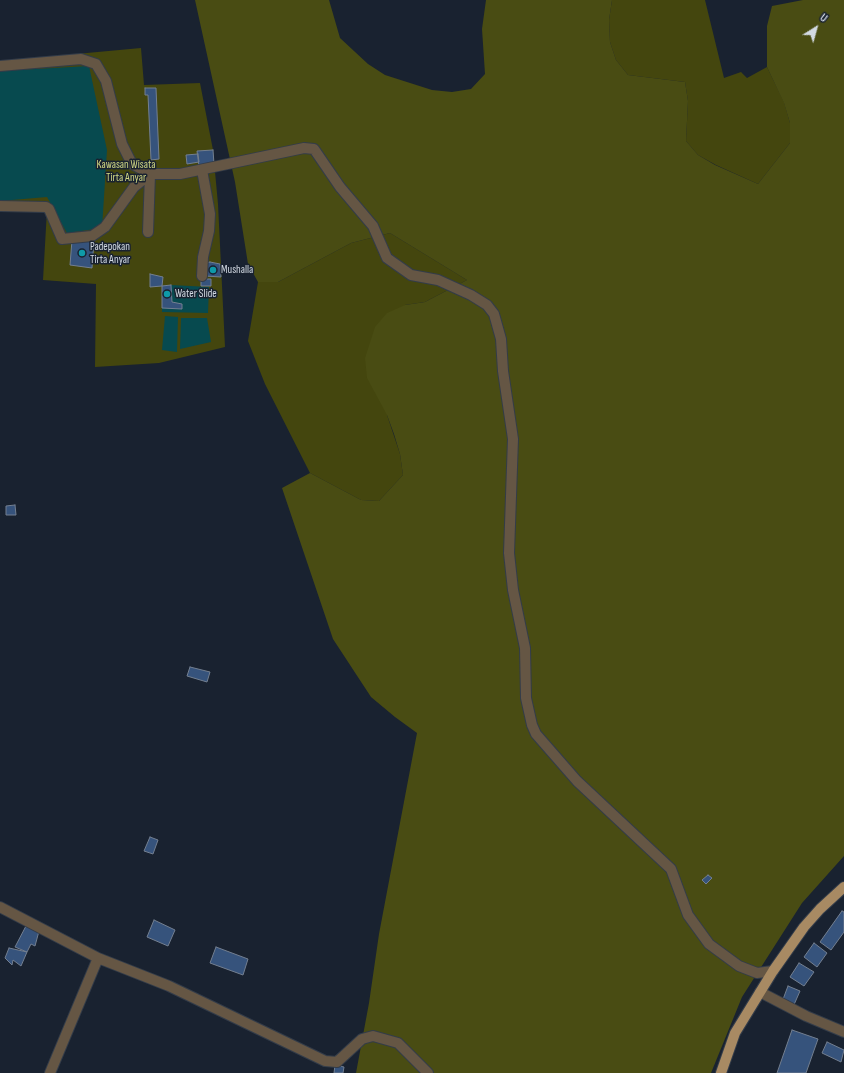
<!DOCTYPE html>
<style>
body{margin:0}
#map{position:relative;width:844px;height:1073px;overflow:hidden;background:#192230;font-family:"Sofia Sans Condensed",sans-serif}
canvas{display:block}
.north{position:absolute;left:796px;top:8px;width:40px;height:40px;-webkit-text-stroke:3px #192230;paint-order:stroke;rotate:37deg;font-size:11px;font-weight:700;line-height:16px;text-align:center;color:#d3dae3}
.north::after{content:'';display:block;margin:auto;width:14px;height:18px;background:#d3dae3;clip-path:polygon(50% 0,100% 100%,50% 72%,0 100%)}
</style>
<div id="map">
<canvas width="844" height="1073"></canvas>
<div class="north">U</div>
</div>
<script>
const c = document.querySelector('canvas').getContext('2d');
c.lineJoin = 'round';
function fillPath(path, color) {
  c.fillStyle = color;
  c.fill(path, 'evenodd');
}
function shape(rows) {
  const path = new Path2D();
  for (const r of rows) {
    path.moveTo(r[0], r[1]);
    for (let i = 2; i < r.length; i += 2) path.lineTo(r[i], r[i + 1]);
  }
  return path;
}
function trace(path, color, width, dash) {
  c.strokeStyle = color;
  c.lineWidth = width;
  c.lineCap = dash ? 'butt' : 'round';
  c.setLineDash(dash || []);
  c.stroke(path);
}
function drawText(font, color, halo, rows, align = 'center') {
  c.font = font + ' "Sofia Sans Condensed",sans-serif';
  c.lineWidth = 3;
  c.setLineDash([]);
  c.textBaseline = 'middle';
  c.strokeStyle = halo;
  c.fillStyle = color;
  for (const [text, x, y, turn = 0] of rows) {
    c.save();
    c.translate(x, y);
    c.rotate((+turn || 0) * Math.PI / 180);
    c.textAlign = isNaN(turn) ? turn : align;
    if (halo) c.strokeText(text, 0, 0);
    c.fillText(text, 0, 0);
    c.restore();
  }
}
const green = shape([
 [612,0,705,0,724,78,741,72,747,78,767,67,784,102,790,123,790,143,758,184,716,165,698,155,686,141,688,101,685,82,628,75,616,60,610,42,609,20],
 [141,48,144,85,200,83,213,150,218,204,225,347,159,363,95,367,96,284,43,280,47,210,0,211,0,61],
 [390,233,467,280,425,302,405,305,387,415,400,454,403,475,379,501,361,500,310,473,265,384,248,341,258,282,278,282,351,243]
]);
const forest = shape([
 [195,0,329,0,340,38,368,64,385,75,432,90,452,92,471,89,485,74,482,29,486,0,612,0,609,20,610,42,616,60,628,75,685,82,688,101,686,141,698,155,715,165,758,184,790,143,790,123,784,103,767,67,767,26,772,6,803,0,844,0,844,856,802,903,742,997,711,1073,356,1073,369,1003,379,934,417,733,395,717,371,697,333,639,282,488,310,473,361,500,379,501,403,475,400,454,394,434,387,415,367,378,365,358,375,327,387,313,405,305,425,302,467,280,390,233,351,243,278,282,258,282,248,264,235,182]
]);
const water = shape([
 [89,66,107,150,102,228,67,233,47,197,0,201,0,71],
 [171,285,209,287,208,313,162,312,162,286],
 [165,316,178,317,177,352,162,350],
 [181,318,207,318,211,342,180,349]
]);
const building = shape([
 [145,88,156,88,159,159,151,160,148,95,145,95,145,88],
 [213,150,214,164,199,166,197,151,213,150],
 [198,154,199,162,187,164,186,155,198,154],
 [72,240,94,240,92,268,70,265,72,240],
 [210,262,220,264,221,277,205,276,206,263,210,262],
 [150,274,163,277,162,286,150,287,150,274],
 [201,279,211,279,211,286,201,286,201,279],
 [171,285,172,302,182,304,182,309,162,308,162,286,171,285],
 [15,505,16,515,6,515,6,506,15,505],
 [190,667,210,672,207,682,187,676,190,667],
 [150,837,158,840,153,854,144,851,150,837],
 [708,875,712,878,706,884,702,880,708,875],
 [842,911,844,912,844,932,831,950,820,942,842,911],
 [154,920,175,930,168,946,147,937,154,920],
 [26,926,39,931,35,946,31,944,27,952,15,947,26,926],
 [814,943,827,953,817,967,804,957,814,943],
 [216,947,248,959,243,975,210,963,216,947],
 [9,948,27,952,21,966,13,960,12,965,5,958,9,948],
 [799,963,814,972,804,986,790,977,799,963],
 [788,986,800,991,793,1007,782,1002,788,986],
 [792,1030,818,1039,806,1073,777,1073,792,1030],
 [827,1042,844,1050,841,1062,822,1053,827,1042],
 [335,1065,344,1067,343,1073,334,1073,335,1065]
]);
const minor = shape([
 [0,66,81,59,96,64,106,81,122,144,132,164,150,174,180,174,304,148,314,149,340,187,373,226,387,258,411,275,438,280,471,295,487,305,494,314,501,339,503,371,513,439,509,553,513,590,525,648,526,698,532,725,536,734,577,781,671,869,688,915,709,944,739,966,757,973,773,971],
 [0,206,46,207,49,209,62,239,92,236,105,227,134,187,150,174],
 [148,232,150,174],
 [202,276,203,257,209,231,210,214,202,170],
 [0,907,98,958,169,986,325,1061,337,1062,362,1039,373,1036,398,1043,428,1073],
 [760,992,806,1016,844,1032],
 [50,1073,98,958]
]);
const major = shape([
 [721,1073,735,1033,773,971,804,927,820,909,844,887]
]);
const markers = [
 [82,253,4,"#0f9aa8"],
 [213,270,4,"#0f9aa8"],
 [167,294,4,"#0f9aa8"]
];
const parkNames = [
 ["Kawasan Wisata",126,165],
 ["Tirta Anyar",126,178]
];
const poiNames = [
 ["Padepokan",90,247],
 ["Tirta Anyar",90,260],
 ["Mushalla",221,270],
 ["Water Slide",175,294]
];
fillPath(green, '#44460e');
fillPath(forest, '#494c13');
fillPath(water, '#074a4f');
fillPath(building, '#36537c');
trace(building, '#737f90', 1);
trace(minor, '#333c49', 12);
trace(major, '#333c49', 12);
trace(minor, '#655644', 10);
trace(major, '#a88a63', 10);
for (const [x, y, r, color] of markers) {
  const dot = new Path2D();
  dot.arc(x, y, r, 0, 2 * Math.PI);
  c.fillStyle = color;
  c.fill(dot);
  trace(dot, '#192230', 1.5);
}
drawText('11px', '#d2d884', '#192230', parkNames);
drawText('11px', '#d3dae3', '#192230', poiNames, 'left');
</script>
